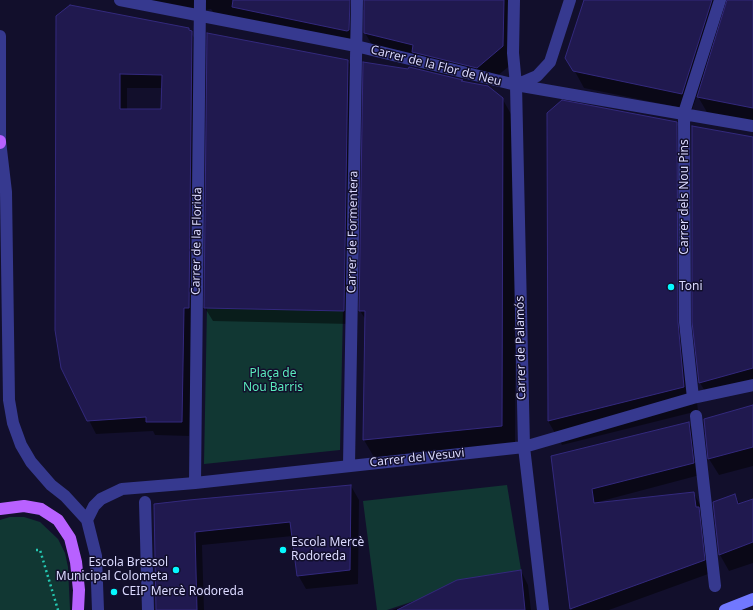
<!DOCTYPE html>
<meta charset="utf-8">
<style>
body{margin:0}
canvas{display:block;background:#120f2c}
</style>
<canvas width="753" height="610"></canvas>
<script>
const c = document.querySelector('canvas').getContext('2d');
c.lineJoin = 'round';
function fillPath(path, color) {
  c.fillStyle = color;
  c.fill(path, 'evenodd');
}
function shape(rows) {
  const path = new Path2D();
  for (const r of rows) {
    path.moveTo(r[0], r[1]);
    for (let i = 2; i < r.length; i += 2) path.lineTo(r[i], r[i + 1]);
  }
  return path;
}
function trace(path, color, width, dash) {
  c.strokeStyle = color;
  c.lineWidth = width;
  c.lineCap = dash ? 'butt' : 'round';
  c.setLineDash(dash || []);
  c.stroke(path);
}
function drawText(font, color, halo, rows, align = 'center') {
  c.font = font + ' "Noto Sans",sans-serif';
  c.lineWidth = 3;
  c.setLineDash([]);
  c.textBaseline = 'middle';
  c.strokeStyle = halo;
  c.fillStyle = color;
  for (const [text, x, y, turn = 0] of rows) {
    c.save();
    c.translate(x, y);
    c.rotate((+turn || 0) * Math.PI / 180);
    c.textAlign = isNaN(turn) ? turn : align;
    if (halo) c.strokeText(text, 0, 0);
    c.fillText(text, 0, 0);
    c.restore();
  }
}
const green = shape([
 [207,308,343,311,340,450,204,464],
 [507,485,521,570,457,580,420,599,387,610,377,610,363,501],
 [10,517,24,517,40,522,58,539,65,553,68,567,70,610,0,610,0,520]
]);
const shadow = shape([
 [122,0,514,0,512,64,487,84,422,69,417,60,375,50,365,33,365,10,363,10,358,47,218,19,211,9,206,10],
 [585,0,753,0,753,123,708,114,697,95,692,110,584,88,567,57],
 [57,17,188,29,200,46,189,436,155,435,153,431,96,434,62,368,57,345],
 [127,88,163,88,162,110,127,110],
 [348,61,356,75,351,324,213,321,205,308],
 [410,68,462,81,502,98,516,123,515,449,378,464,364,440,366,320,360,311],
 [548,114,676,123,690,147,691,347,698,411,562,445,548,421],
 [753,139,753,386,709,398,700,383,694,322],
 [753,406,753,466,719,475,709,459,705,419],
 [689,424,696,436,700,475,598,502,694,494,701,506,711,573,609,610,572,610,552,457],
 [351,486,359,500,358,584,306,589,298,575,293,536,202,545,204,610,157,610,155,505],
 [735,495,740,504,753,500,753,563,729,571,720,555,714,502],
 [521,571,528,585,531,610,392,610,420,600]
]);
const building = shape([
 [233,0,350,0,349,30,347,31,232,7,233,0],
 [364,0,504,0,503,46,477,68,412,52,413,45,364,33,364,0],
 [584,0,712,0,682,94,573,71,565,58,584,0],
 [727,0,753,0,753,108,697,97,727,0],
 [70,5,189,28,189,30,192,31,189,308,184,308,182,422,146,422,146,417,87,421,61,368,55,330,56,16,70,5],
 [120,74,162,75,161,109,120,109,120,74],
 [207,33,348,60,344,311,204,308,207,33],
 [363,62,408,69,409,67,463,80,461,81,488,86,503,98,502,426,363,440,365,311,359,311,363,62],
 [562,100,677,122,678,322,684,387,548,421,547,113,562,100],
 [692,126,753,137,753,368,699,383,692,322,692,126],
 [753,405,753,447,708,459,704,419,753,405],
 [689,422,694,463,592,489,594,503,694,492,696,507,699,507,705,560,570,609,551,456,689,422],
 [351,485,350,570,297,576,290,522,195,532,197,610,156,610,154,504,189,500,351,485],
 [735,494,738,504,753,499,753,542,719,555,713,502,735,494],
 [521,570,525,610,397,610,457,580,521,570]
]);
const path = shape([
 [36,550,40,550,58,610]
]);
const street = shape([
 [120,0,356,46,516,85,753,126],
 [514,0,513,53,516,85,524,447,543,610],
 [0,36,0,141,6,192,9,400,13,423,21,445,31,462,51,485,65,496,87,520,96,556,98,610],
 [516,85,537,76,550,62,570,0],
 [693,398,685,322,684,113,720,0],
 [696,416,715,586],
 [349,465,357,0],
 [195,483,200,0],
 [145,502,148,610],
 [87,520,94,506,101,499,122,489,195,483,524,447,693,398,753,385]
]);
const secondary = shape([
 [725,610,753,599]
]);
const primary = shape([
 [0,143,0,141],
 [0,509,24,506,41,509,58,520,70,538,76,562,79,590,78,610]
]);
const markers = [
 [671,287,4,"#06f8ff"],
 [283,550,4,"#06f8ff"],
 [176,570,4,"#06f8ff"],
 [114,592,4,"#06f8ff"]
];
const streetNames = [
 ["Carrer de la Flor de Neu",436,66,14],
 ["Carrer dels Nou Pins",685,197,-90],
 ["Carrer de Formentera",353,232,-89],
 ["Carrer de la Florida",197,241,-89],
 ["Carrer de Palamós",521,348,-91],
 ["Carrer del Vesuvi",417,458,-6]
];
const poiNames = [
 ["Toni",679,287],
 ["Escola Mercè",291,543],
 ["Rodoreda",291,557],
 ["Escola Bressol",168,563,"right"],
 ["Municipal Colometa",168,577,"right"],
 ["CEIP Mercè Rodoreda",122,592]
];
const parkNames = [
 ["Plaça de",273,374],
 ["Nou Barris",273,388]
];
fillPath(green, '#113733');
fillPath(shadow, '#0007');
fillPath(building, '#20194f');
trace(building, '#33297d', 1);
trace(path, '#25c8b2', 2.5, [2, 3]);
trace(street, '#36398f', 12);
trace(secondary, '#7178ff', 12);
trace(primary, '#b861ff', 12);
for (const [x, y, r, color] of markers) {
  const dot = new Path2D();
  dot.arc(x, y, r, 0, 2 * Math.PI);
  c.fillStyle = color;
  c.fill(dot);
  trace(dot, '#120f2c', 1.5);
}
drawText('12px', '#dbdaff', '#120f2c', streetNames);
drawText('12px', '#dbdaff', '#120f2c', poiNames, 'left');
drawText('12px', '#5aebbc', '#120f2c', parkNames);
</script>
